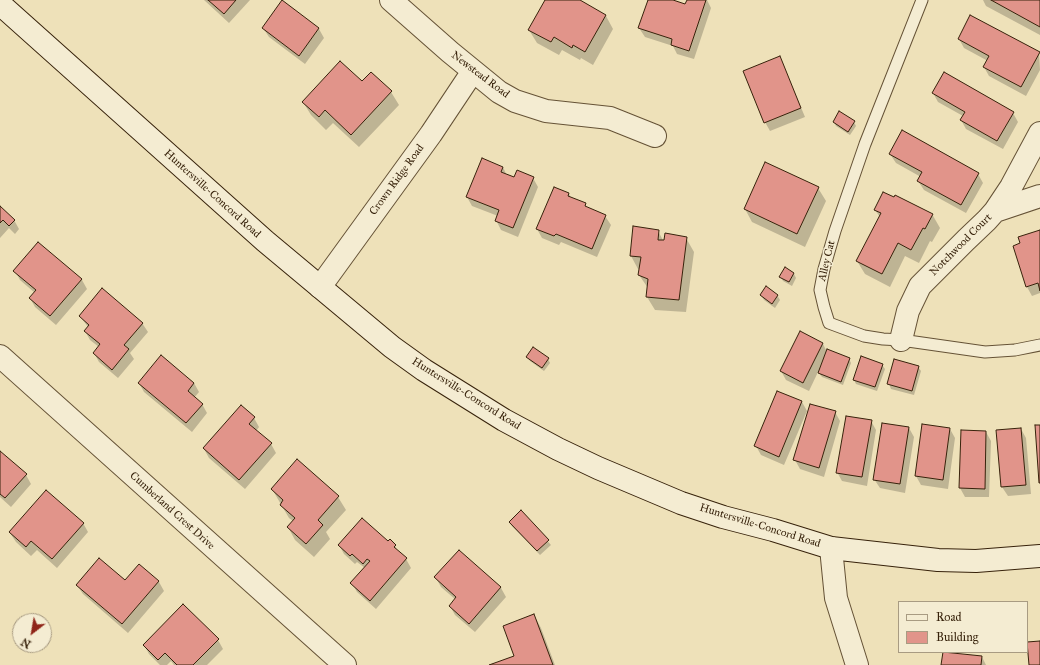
<!DOCTYPE html>
<style>
body{margin:0}
#map{position:relative;width:1040px;height:665px;overflow:hidden;background:#eee1b9;font-family:"IM FELL Great Primer",serif}
canvas{display:block}
.legend{position:absolute;left:898px;top:601px;width:130px;height:52px;box-sizing:border-box;background:#f4ecd2;border:1px solid #a89b82;margin:0;padding:5px 7px;list-style:none;font-size:12px;color:#37220b}
.legend li{display:flex;align-items:center;gap:8px;height:20px}
.legend b{width:20px;border:1px solid #a89b82}
.north{position:absolute;left:12px;top:613px;width:40px;height:40px;box-sizing:border-box;background:#f4ecd2;border:1px solid #a89b82;border-radius:50%;rotate:211deg;font-size:11px;font-weight:700;line-height:16px;text-align:center;color:#37220b}
.north::after{content:'';display:block;margin:auto;width:14px;height:18px;background:#8f2418;clip-path:polygon(50% 0,100% 100%,50% 72%,0 100%)}
</style>
<div id="map">
<canvas width="1040" height="665"></canvas>
<ul class="legend">
<li><b style="height:5px;background:#f4ecd2"></b>Road</li>
<li><b style="height:11px;background:#e1948a"></b>Building</li>
</ul>
<div class="north">N</div>
</div>
<script>
const c = document.querySelector('canvas').getContext('2d');
c.lineJoin = 'round';
function fillPath(path, color) {
  c.fillStyle = color;
  c.fill(path, 'evenodd');
}
function shape(rows) {
  const path = new Path2D();
  for (const r of rows) {
    path.moveTo(r[0], r[1]);
    for (let i = 2; i < r.length; i += 2) path.lineTo(r[i], r[i + 1]);
  }
  return path;
}
function trace(path, color, width, dash) {
  c.strokeStyle = color;
  c.lineWidth = width;
  c.lineCap = dash ? 'butt' : 'round';
  c.setLineDash(dash || []);
  c.stroke(path);
}
function drawText(font, color, halo, rows, align = 'center') {
  c.font = font + ' "IM FELL Great Primer",serif';
  c.lineWidth = 3;
  c.setLineDash([]);
  c.textBaseline = 'middle';
  c.strokeStyle = halo;
  c.fillStyle = color;
  for (const [text, x, y, turn = 0] of rows) {
    c.save();
    c.translate(x, y);
    c.rotate((+turn || 0) * Math.PI / 180);
    c.textAlign = isNaN(turn) ? turn : align;
    if (halo) c.strokeText(text, 0, 0);
    c.fillText(text, 0, 0);
    c.restore();
  }
}
const shadow = shape([
 [204,0,250,0,229,23],
 [546,0,578,0,606,16,613,29,593,65,581,58,580,60,562,50,559,55,537,43,529,30],
 [649,0,670,0,686,5,688,0,707,0,711,8,694,59,677,54,673,46,645,37,639,28],
 [983,0,1040,0,1040,35,986,6],
 [283,2,319,29,324,38,305,64,269,37,263,28],
 [959,39,1039,53,1040,70,1026,96,989,76,984,67,988,61,964,48],
 [779,58,784,67,805,117,770,131,765,122],
 [362,83,391,92,399,105,359,147,333,123,326,130,311,115,303,102],
 [933,93,1013,113,1018,122,1003,149,966,129,961,120,963,116,938,102],
 [834,122,854,122,856,126,850,135,836,126],
 [890,154,978,174,983,183,966,213,924,190,918,181,921,177,896,163],
 [503,167,507,176,515,179,533,178,538,187,518,237,501,230,496,220,498,216,472,206,467,197],
 [554,188,569,194,571,198,585,204,587,208,605,216,611,225,597,257,561,242,559,245,542,238,537,229],
 [818,188,826,201,805,247,752,222,745,209],
 [0,208,14,220,19,229,15,234,9,228,0,238],
 [875,210,932,214,940,228,932,242,930,241,919,263,905,256,890,287,865,274,857,261,880,217],
 [658,231,664,242,686,238,694,252,686,312,655,310,647,297,648,288,639,275,640,269,638,269,631,256],
 [1040,232,1040,293,1032,296,1027,287],
 [38,243,82,280,87,289,56,325,35,307,30,298,35,293,20,280,15,271],
 [785,269,794,274,796,278,792,286,783,281,781,277],
 [761,295,777,295,780,300,775,308,764,300],
 [80,316,142,323,148,332,130,353,134,359,118,378,99,362,94,353,99,347,90,340,85,331,88,327],
 [823,344,826,350,849,359,851,363,843,385,822,377,818,372,809,391,786,380,781,371],
 [527,357,548,359,550,363,544,371,530,361],
 [882,365,885,369,877,391,856,384,854,380],
 [918,367,921,371,914,395,891,389,889,384],
 [139,383,194,383,199,392,194,398,202,404,207,413,192,432,144,392],
 [778,392,802,402,807,411,784,465,761,455,756,446],
 [835,412,840,421,824,477,800,469,795,460],
 [254,418,259,427,256,431,271,444,276,453,245,489,209,458,204,449],
 [871,421,876,430,867,486,842,481,837,472],
 [909,428,914,437,905,493,880,488,874,479],
 [950,429,955,438,948,489,921,485,916,476],
 [1021,429,1026,438,1031,494,1008,496,1002,487],
 [986,432,991,441,989,497,965,497,960,488],
 [0,452,26,475,31,484,11,507,0,497],
 [272,489,338,497,346,510,326,532,330,539,314,557,295,540,288,527,293,521,289,518],
 [521,511,551,545,540,555,512,526,510,522],
 [83,523,88,532,57,568,37,550,31,556,16,542,10,533],
 [388,543,395,546,398,552,406,559,411,568,376,609,357,592,352,583,365,568,357,562,355,564,344,554,339,545],
 [459,551,501,588,506,597,475,632,455,615,450,606,456,600,441,587,436,578],
 [139,565,159,582,164,591,128,633,83,594,77,585,125,582],
 [534,615,541,628,555,665,492,665,515,656],
 [218,640,223,649,207,665,174,665,171,661,167,665,160,665,149,654,144,645],
 [982,657,986,665,942,665]
]);
const building = shape([
 [208,0,236,0,224,14,208,0],
 [282,0,319,28,299,56,262,28,282,0],
 [545,0,580,0,606,15,585,52,573,45,572,48,554,37,551,42,528,30,545,0],
 [648,0,673,0,685,4,687,0,706,0,689,51,671,45,672,39,638,28,648,0],
 [991,0,1040,0,1040,27,991,0],
 [970,15,1040,52,1021,87,983,67,989,56,958,39,970,15],
 [780,56,801,108,764,123,743,71,780,56],
 [340,61,362,81,371,72,392,91,351,135,325,110,319,117,302,102,340,61],
 [944,72,1014,112,997,141,960,120,965,112,932,93,944,72],
 [839,111,855,121,848,132,833,122,839,111],
 [902,130,979,173,961,205,917,181,922,172,889,154,902,130],
 [482,158,503,167,501,172,514,177,517,170,534,177,513,228,495,221,499,210,466,197,482,158],
 [765,162,819,187,797,234,744,209,765,162],
 [554,187,569,193,568,196,586,203,585,206,606,215,592,249,556,234,554,236,536,229,554,187],
 [883,192,894,197,895,195,933,214,925,229,923,228,911,250,898,243,882,274,856,261,881,213,874,210,883,192],
 [0,206,15,220,9,226,3,220,0,223,0,206],
 [633,226,659,230,658,240,664,240,665,233,687,237,679,300,646,297,648,279,638,275,641,257,630,256,633,226],
 [1040,230,1040,291,1038,283,1026,287,1013,246,1020,243,1018,237,1040,230],
 [38,242,82,279,50,316,29,298,36,290,13,271,38,242],
 [785,267,794,273,789,282,779,277,785,267],
 [766,286,778,295,772,304,760,295,766,286],
 [102,288,143,323,124,345,129,349,112,370,93,353,100,344,84,331,89,325,79,316,102,288],
 [800,331,823,343,803,383,780,371,800,331],
 [533,347,549,358,542,368,526,357,533,347],
 [827,349,850,358,841,382,818,373,827,349],
 [161,355,194,383,188,391,203,404,186,423,138,383,161,355],
 [861,356,883,364,875,387,853,380,861,356],
 [894,359,919,366,912,391,887,384,894,359],
 [777,391,802,401,779,457,754,446,777,391],
 [810,404,836,411,819,468,793,460,810,404],
 [241,405,255,417,249,424,272,443,239,480,203,448,241,405],
 [846,416,872,420,862,477,836,473,846,416],
 [882,423,909,427,900,484,873,480,882,423],
 [922,424,950,428,943,480,915,476,922,424],
 [1035,425,1040,425,1040,483,1039,483,1035,425],
 [1021,428,1026,485,1001,487,996,430,1021,428],
 [961,430,986,431,985,489,959,488,961,430],
 [0,451,27,474,5,498,0,494,0,451],
 [297,459,339,496,318,520,323,525,306,544,287,527,295,518,280,505,283,500,271,489,297,459],
 [46,490,84,523,52,559,31,541,26,547,9,532,46,490],
 [521,510,549,540,537,551,509,522,521,510],
 [362,518,388,541,390,539,396,545,394,547,407,558,370,601,350,583,370,561,367,559,363,564,352,554,350,556,338,545,362,518],
 [459,550,501,587,469,624,449,606,456,597,434,577,459,550],
 [99,558,125,580,139,564,159,581,122,624,76,585,99,558],
 [183,604,219,639,193,665,177,665,165,653,158,660,143,645,183,604],
 [534,614,553,665,489,665,514,656,503,626,534,614],
 [1040,641,1040,665,1029,665,1027,642,1040,641],
 [943,652,982,656,981,665,941,665,943,652]
]);
const lane = shape([
 [922,0,865,144,835,231,824,269,820,290,824,307,829,323,864,336,883,339,901,340,985,352,1015,350,1040,345]
]);
const street = shape([
 [391,0,450,52,499,92,515,101,546,111,610,118,655,136],
 [995,211,1040,196],
 [320,287,431,134,473,71],
 [901,340,908,311,920,286,966,240,987,220,995,211,1011,187,1040,133],
 [0,356,345,665],
 [831,548,836,598,857,665]
]);
const secondary = shape([
 [0,4,265,241,392,347,424,370,504,420,558,449,598,468,681,503,723,517,773,530,831,548,938,560,976,561,1040,556]
]);
const streetNames = [
 ["Newstead Road",480,75,37],
 ["Crown Ridge Road",397,180,-54],
 ["Huntersville-Concord Road",212,194,42],
 ["Notchwood Court",961,245,-45],
 ["Alley Cat",827,261,-76],
 ["Huntersville-Concord Road",466,394,32],
 ["Cumberland Crest Drive",172,511,42],
 ["Huntersville-Concord Road",760,526,17]
];
fillPath(shadow, '#0003');
fillPath(building, '#e1948a');
trace(building, '#37220b', 1);
trace(lane, '#655236', 13);
trace(street, '#655236', 24);
trace(secondary, '#37220b', 24);
trace(lane, '#f4ecd2', 11);
trace(street, '#f4ecd2', 22);
trace(secondary, '#f4ecd2', 22);
drawText('11px', '#37220b', '#f4ecd2', streetNames);
</script>
